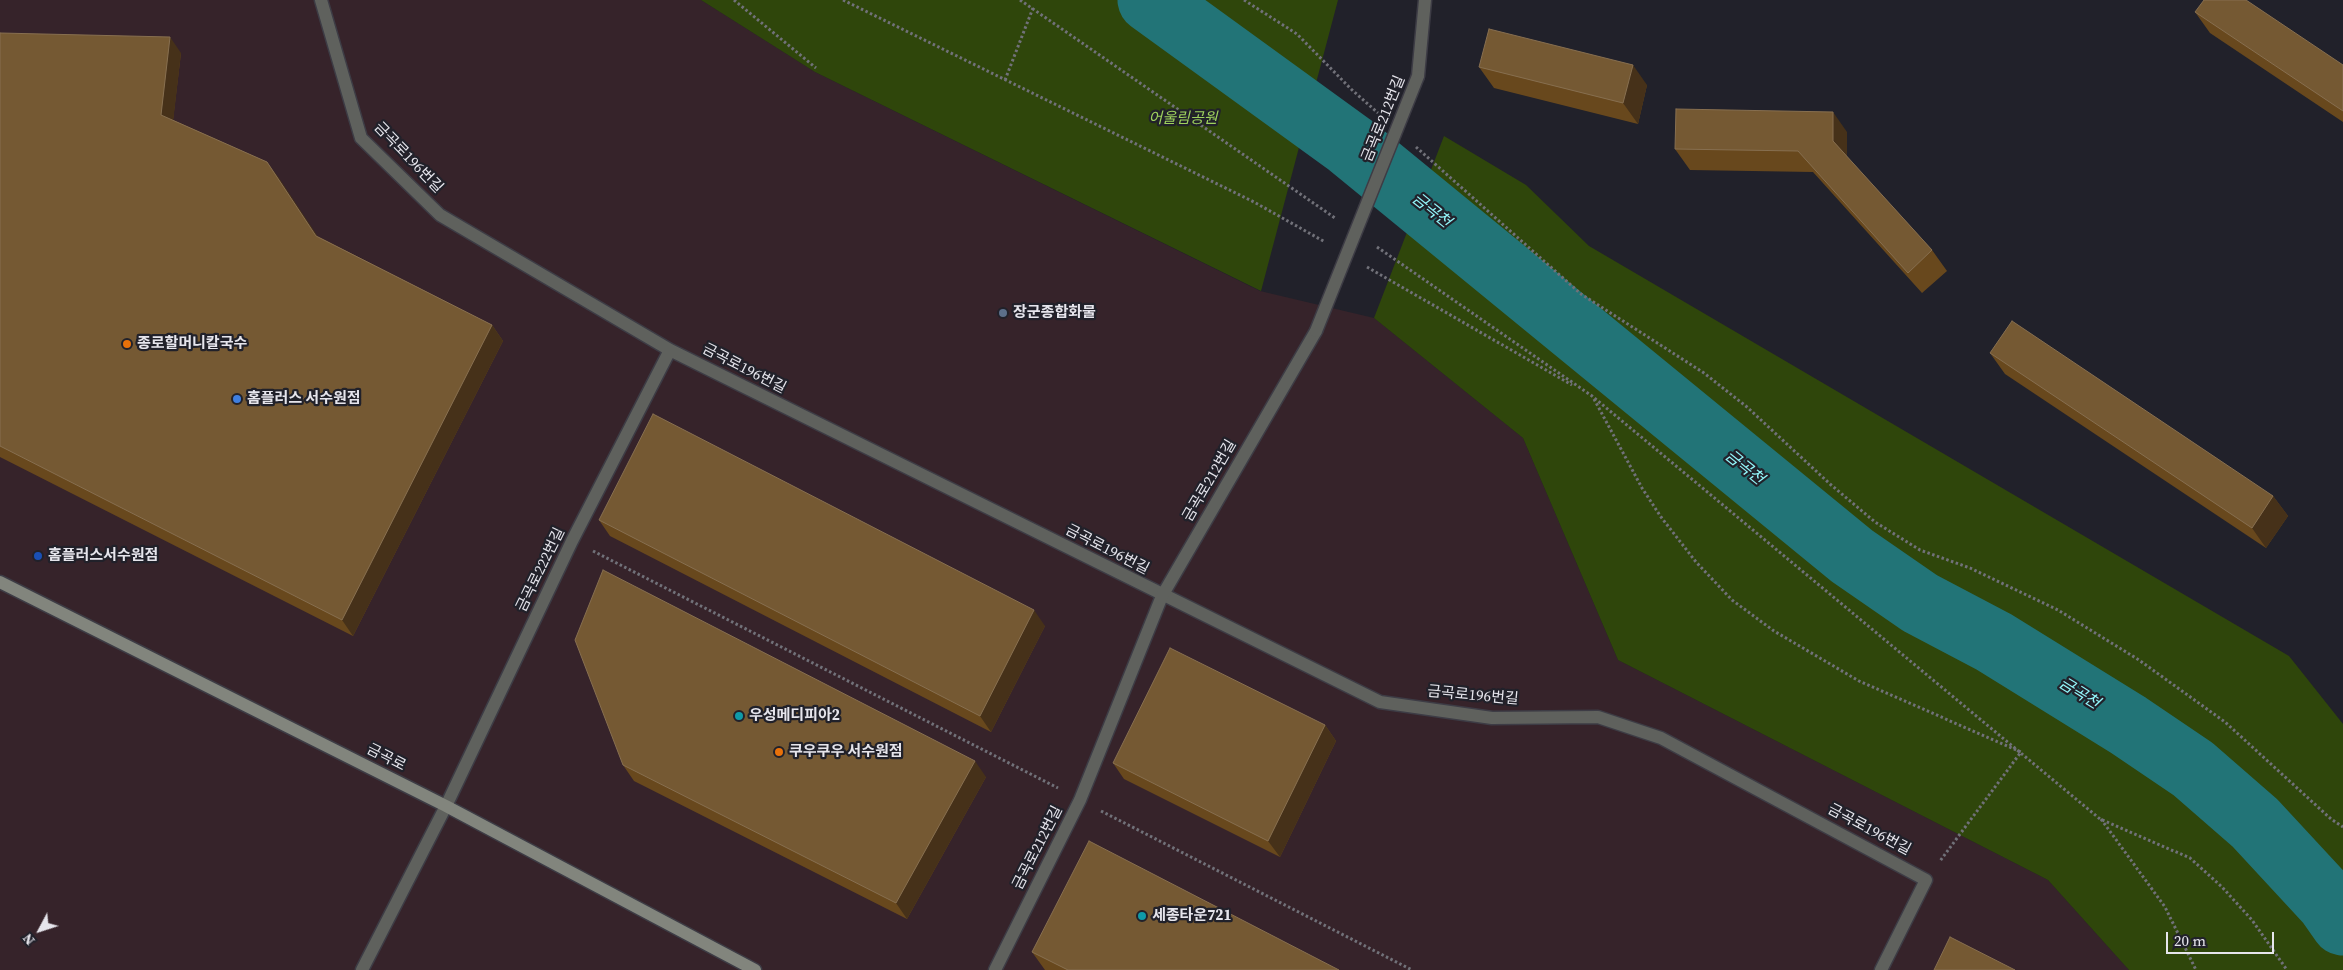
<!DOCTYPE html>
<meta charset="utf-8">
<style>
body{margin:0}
#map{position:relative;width:2343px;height:970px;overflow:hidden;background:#21212a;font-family:"Source Serif 4",serif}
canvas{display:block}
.north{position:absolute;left:15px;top:905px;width:50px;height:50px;-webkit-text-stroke:4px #21212a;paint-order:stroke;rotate:230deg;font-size:14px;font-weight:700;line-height:20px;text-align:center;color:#e6e5ec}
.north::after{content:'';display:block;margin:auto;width:18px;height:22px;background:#e6e5ec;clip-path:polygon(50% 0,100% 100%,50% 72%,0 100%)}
.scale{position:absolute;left:2166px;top:932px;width:108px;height:22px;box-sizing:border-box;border:2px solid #e6e5ec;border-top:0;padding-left:6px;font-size:15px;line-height:18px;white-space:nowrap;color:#e6e5ec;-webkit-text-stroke:4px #21212a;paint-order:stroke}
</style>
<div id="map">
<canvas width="2343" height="970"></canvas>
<div class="north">N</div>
<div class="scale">20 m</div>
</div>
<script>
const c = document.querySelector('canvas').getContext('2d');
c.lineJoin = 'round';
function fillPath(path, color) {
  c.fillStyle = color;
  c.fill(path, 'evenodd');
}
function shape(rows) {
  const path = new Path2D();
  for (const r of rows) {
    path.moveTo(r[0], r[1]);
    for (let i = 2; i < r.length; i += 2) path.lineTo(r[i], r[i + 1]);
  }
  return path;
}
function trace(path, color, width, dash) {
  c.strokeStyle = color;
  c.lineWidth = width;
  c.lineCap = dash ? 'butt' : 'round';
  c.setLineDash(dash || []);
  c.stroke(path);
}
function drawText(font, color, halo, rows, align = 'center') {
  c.font = font + ' "Source Serif 4","Noto Sans KR",serif';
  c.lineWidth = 4.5;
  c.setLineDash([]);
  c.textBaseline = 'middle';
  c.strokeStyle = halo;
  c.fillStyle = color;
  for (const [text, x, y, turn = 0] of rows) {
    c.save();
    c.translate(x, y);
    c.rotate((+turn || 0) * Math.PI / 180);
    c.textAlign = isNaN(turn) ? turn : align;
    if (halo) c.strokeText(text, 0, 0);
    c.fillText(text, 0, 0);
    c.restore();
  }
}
const commercial = shape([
 [0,0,701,0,815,72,1260,291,1374,318,1523,438,1618,660,2048,880,2129,970,0,970]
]);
const green = shape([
 [701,0,1338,0,1261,291,815,72],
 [1444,136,1526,185,1589,246,2289,656,2343,724,2343,970,2129,970,2048,880,1618,660,1523,438,1374,318]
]);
const river = shape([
 [1150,0,1350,145,1852,556,1920,603,1994,642,2128,725,2193,769,2255,823,2329,903,2343,923]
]);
const path = shape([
 [734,0,816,68],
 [843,0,1254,202,1325,242],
 [1020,0,1335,218],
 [1244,0,1297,34,1351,89,1378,113],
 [1005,80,1033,8],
 [1416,147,1581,294,1704,373,1747,407,1830,484,1875,522,1920,550,1970,568,2058,610,2139,660,2225,722,2331,819,2343,827],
 [1377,247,1592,396,2100,819,2190,858,2222,887,2252,920,2287,970],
 [1367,267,1572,385],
 [1594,399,1642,488,1661,517,1696,562,1732,600,1774,631,1859,681,2021,752,1940,861],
 [593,551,1058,788],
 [1101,811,1412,970],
 [2101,819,2165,907,2196,970]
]);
const minor = shape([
 [321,0,361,138,440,215,670,350,1380,702,1492,718,1598,717,1661,738,1926,880,1881,970],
 [362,970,446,806,572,541,670,350]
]);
const tertiary = shape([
 [1418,76,1425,0],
 [995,970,1080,800,1162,596,1316,331]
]);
const secondary = shape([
 [0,582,446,806,755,970]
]);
const tertiaryBridge = shape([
 [1316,331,1418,76]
]);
const wall = shape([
 [2195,12,2343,65,2343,122,2210,33],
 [0,33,181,53,173,120,267,162,317,236,492,325,503,341,353,636,0,457],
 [1479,67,1647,85,1638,124,1494,88],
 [1847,132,1847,157,1932,250,1947,271,1922,293,1813,172,1690,170,1675,149],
 [1990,353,2273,496,2288,516,2266,548,2005,374],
 [599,520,1045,626,991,732,610,536],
 [1325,725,1336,741,1280,857,1124,779,1113,763],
 [623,765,986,777,907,919,634,781],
 [1032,952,1339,970,1045,970]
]);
const shadedWall = shape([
 [170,37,181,53,172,131,161,115],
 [1633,65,1647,85,1638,124,1623,103],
 [1833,112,1847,132,1847,162,1833,141],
 [267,162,279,178,328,252,316,236],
 [492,325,503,341,353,636,342,620],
 [2273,496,2288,516,2266,548,2252,528],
 [1034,610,1045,626,991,732,980,716],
 [1325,725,1336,741,1280,857,1268,841],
 [975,761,986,777,907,919,896,903]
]);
const building = shape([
 [2204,0,2246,0,2343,65,2343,111,2195,12,2204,0],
 [1489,29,1633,65,1623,103,1479,67,1489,29],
 [0,33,170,37,161,115,267,162,316,236,492,325,342,620,0,446,0,33],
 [1676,109,1833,112,1833,141,1932,250,1908,273,1798,151,1675,149,1676,109],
 [2012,321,2273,496,2252,528,1990,353,2012,321],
 [653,414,1034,610,980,716,599,520,653,414],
 [603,570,975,761,896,903,623,765,575,640,603,570],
 [1170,648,1325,725,1268,841,1113,763,1170,648],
 [1089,841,1339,970,1068,970,1032,952,1089,841],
 [1950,937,2015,970,1934,970,1950,937]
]);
const markers = [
 [1003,313,5,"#5c6f8a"],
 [127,344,5,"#e8710a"],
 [237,399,5,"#3f7fe0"],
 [38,556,5,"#1a4fb4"],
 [739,716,5,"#0f9aa8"],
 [779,752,5,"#e8710a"],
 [1142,916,5,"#0f9aa8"]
];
const parkNames = [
 ["어울림공원",1183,119]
];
const streetNames = [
 ["금곡로212번길",1384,119,-68],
 ["금곡로196번길",408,158,46],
 ["금곡로196번길",744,369,27],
 ["금곡로212번길",1210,481,-60],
 ["금곡로196번길",1107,550,27],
 ["금곡로222번길",541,570,-64],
 ["금곡로196번길",1473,696,5],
 ["금곡로",386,758,27],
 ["금곡로196번길",1869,830,28],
 ["금곡로212번길",1038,848,-63]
];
const poiNames = [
 ["장군종합화물",1013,313],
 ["종로할머니칼국수",137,344],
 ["홈플러스 서수원점",247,399],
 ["홈플러스서수원점",48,556],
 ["우성메디피아2",749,716],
 ["쿠우쿠우 서수원점",789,752],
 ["세종타운721",1152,916]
];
const waterNames = [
 ["금곡천",1431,211,39],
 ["금곡천",1744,468,39],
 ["금곡천",2079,694,32]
];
fillPath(commercial, '#36232a');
fillPath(green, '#2f460b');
trace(river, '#227477', 65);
trace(minor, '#3d3c45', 15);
trace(tertiary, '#3d3c45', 15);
trace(secondary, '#3d3c45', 15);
trace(path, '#717179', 3, [2.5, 2.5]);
trace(minor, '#5f615d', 12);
trace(tertiary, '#5f615d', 12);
trace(secondary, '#82857d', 12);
trace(tertiaryBridge, '#3d3c45', 15, []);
trace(tertiaryBridge, '#5f615d', 12);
fillPath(wall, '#68481d');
fillPath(shadedWall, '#463119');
fillPath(building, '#755933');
trace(building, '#876f50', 1);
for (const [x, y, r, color] of markers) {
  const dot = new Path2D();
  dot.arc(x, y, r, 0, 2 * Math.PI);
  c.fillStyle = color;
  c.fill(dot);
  trace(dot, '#21212a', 2);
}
drawText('italic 15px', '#9ed25d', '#21212a', parkNames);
drawText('15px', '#e6e5ec', '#21212a', streetNames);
drawText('bold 15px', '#e6e5ec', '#21212a', poiNames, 'left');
drawText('italic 16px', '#94f8fc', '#21212a', waterNames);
</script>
